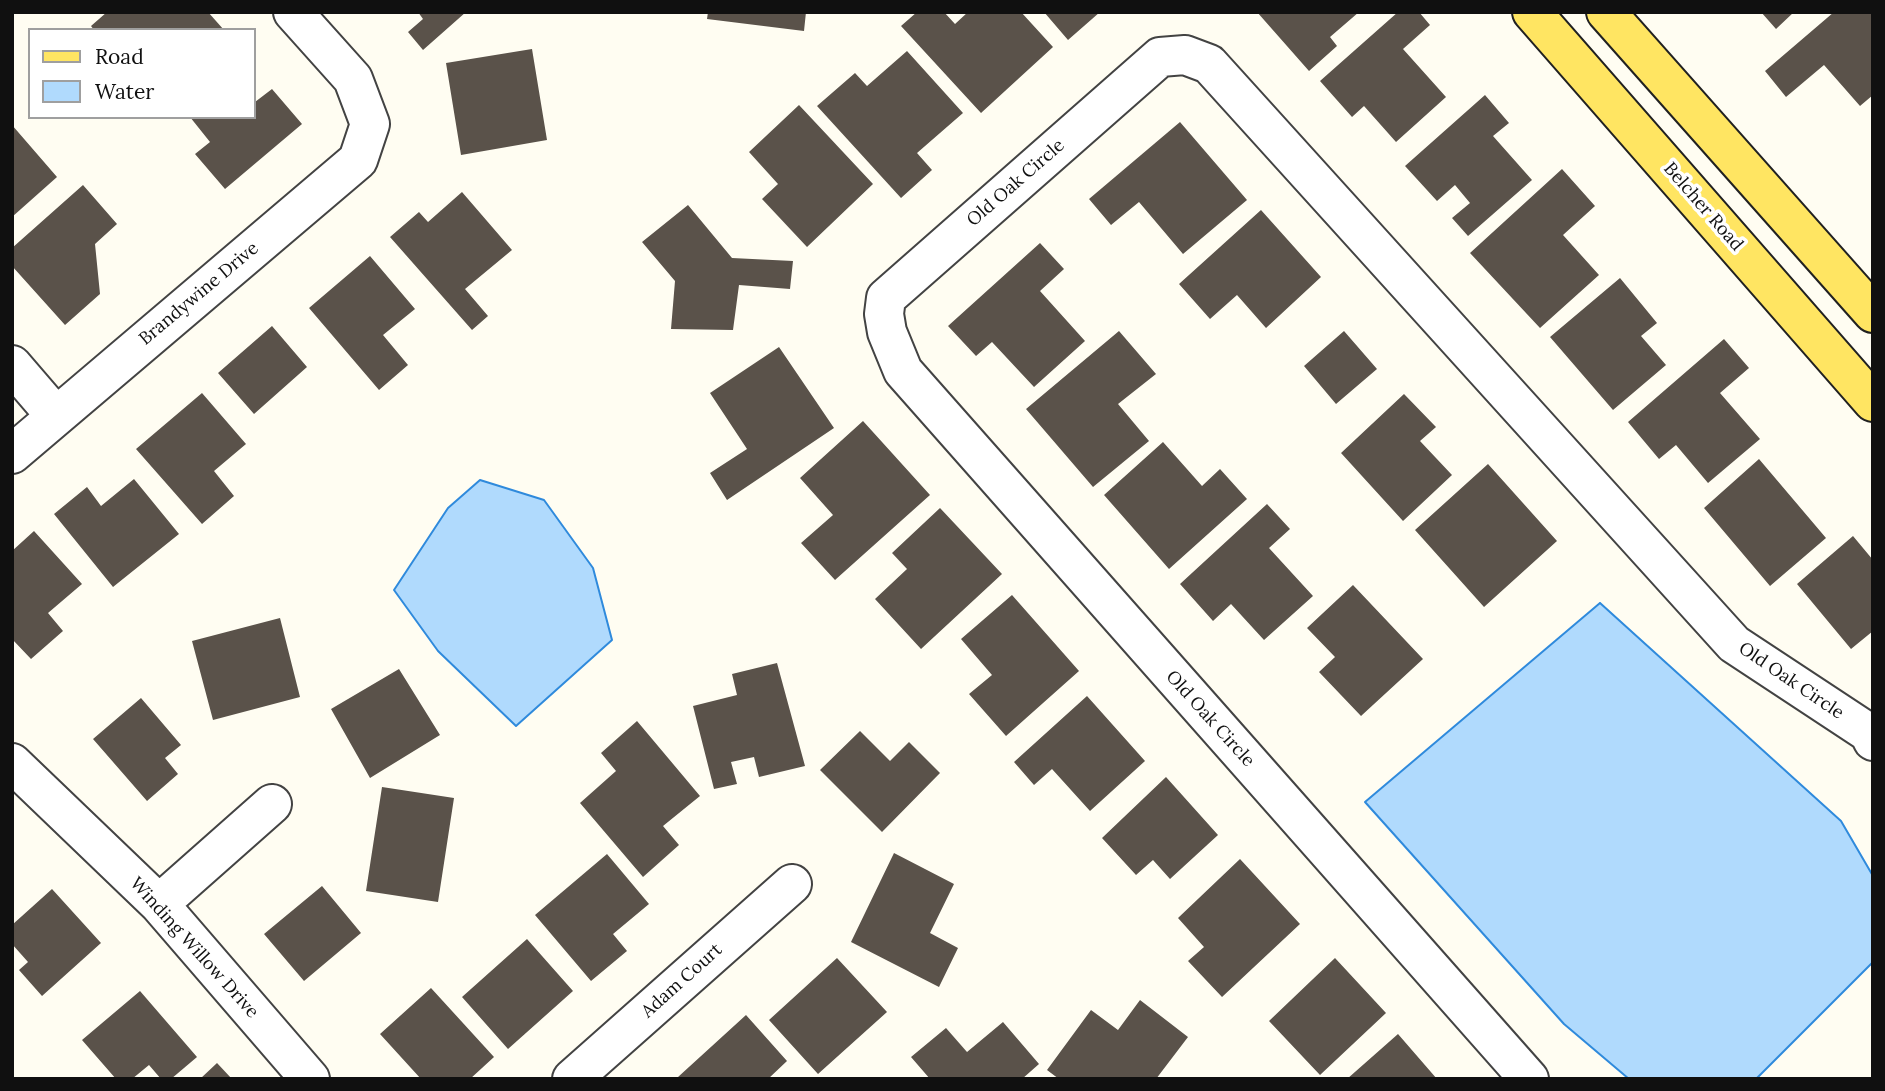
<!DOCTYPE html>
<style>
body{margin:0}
#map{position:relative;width:1885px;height:1091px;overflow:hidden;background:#fffdf2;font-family:Lora,serif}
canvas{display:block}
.frame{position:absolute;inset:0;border:14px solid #101010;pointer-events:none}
.legend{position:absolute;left:28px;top:28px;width:228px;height:91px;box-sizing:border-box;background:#fff;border:2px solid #9f9f9f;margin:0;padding:9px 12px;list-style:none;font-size:21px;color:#101010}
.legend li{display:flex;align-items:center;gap:14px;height:35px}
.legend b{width:35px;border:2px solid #9f9f9f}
</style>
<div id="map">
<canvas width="1885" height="1091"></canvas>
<div class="frame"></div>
<ul class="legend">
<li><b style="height:9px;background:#ffe562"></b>Road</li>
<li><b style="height:19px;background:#b0dafd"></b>Water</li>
</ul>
</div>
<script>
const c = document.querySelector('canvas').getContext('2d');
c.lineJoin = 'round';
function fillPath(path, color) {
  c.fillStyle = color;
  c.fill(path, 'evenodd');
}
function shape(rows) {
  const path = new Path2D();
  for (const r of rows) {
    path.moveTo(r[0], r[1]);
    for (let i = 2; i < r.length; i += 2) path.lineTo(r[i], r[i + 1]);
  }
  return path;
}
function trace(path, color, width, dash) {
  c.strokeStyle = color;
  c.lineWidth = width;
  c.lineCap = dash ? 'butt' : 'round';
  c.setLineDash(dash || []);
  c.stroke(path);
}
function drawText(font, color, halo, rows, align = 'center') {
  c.font = font + ' Lora,serif';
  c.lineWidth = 7;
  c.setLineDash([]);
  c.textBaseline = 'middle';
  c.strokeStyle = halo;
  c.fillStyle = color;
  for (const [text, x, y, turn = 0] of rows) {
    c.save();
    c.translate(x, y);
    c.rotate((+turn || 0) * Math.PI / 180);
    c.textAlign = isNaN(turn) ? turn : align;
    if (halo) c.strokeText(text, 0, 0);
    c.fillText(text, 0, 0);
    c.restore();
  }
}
const water = shape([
 [480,480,544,500,593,568,612,640,516,726,438,651,394,590,448,508,480,480],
 [1600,603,1841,821,1873,876,1873,962,1756,1079,1629,1079,1564,1024,1365,802,1600,603]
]);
const building = shape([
 [107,12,208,12,224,30,94,30,91,26],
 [418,12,466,12,423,50,408,32,423,19],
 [708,12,806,12,804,31,707,19],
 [917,12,944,12,955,24,968,12,1021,12,1053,47,981,113,901,26],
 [1044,12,1100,12,1068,40],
 [1257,12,1359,12,1330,37,1337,46,1309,71],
 [1398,12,1419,12,1430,25,1403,49,1446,97,1396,142,1364,106,1352,117,1320,81],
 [1761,12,1794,12,1776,29],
 [1834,12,1873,12,1873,95,1860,106,1824,65,1786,97,1765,71],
 [532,49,547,140,461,155,446,63],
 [907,51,963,113,917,153,932,170,901,198,817,106,855,73,867,86],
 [272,89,302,124,225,189,195,154,210,142,190,117,254,117,254,100,255,102],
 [1485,95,1509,123,1493,136,1532,180,1468,236,1452,218,1470,203,1455,185,1437,201,1405,166],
 [799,105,873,184,807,247,762,199,778,184,749,152],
 [1180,122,1247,200,1183,254,1139,202,1111,225,1089,199],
 [12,125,57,177,12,217],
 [1562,169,1595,206,1563,235,1599,275,1540,328,1470,253],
 [83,185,117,224,95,244,100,294,65,325,12,266,12,248],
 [462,192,512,250,465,289,488,316,472,330,390,237,419,212,428,222],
 [688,205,732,258,793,261,790,289,739,285,733,330,671,329,675,281,642,242],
 [1261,210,1321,277,1266,328,1237,295,1210,319,1179,284],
 [1040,243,1064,269,1040,291,1085,341,1034,387,992,342,976,356,948,326],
 [370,256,415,309,383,335,408,365,379,390,309,308],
 [1620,278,1657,323,1641,336,1666,365,1613,410,1550,337],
 [272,326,307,367,254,414,218,373],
 [1119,331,1156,374,1118,404,1149,441,1093,487,1026,409],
 [1344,331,1377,369,1336,404,1304,366],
 [1724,339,1749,368,1720,393,1760,439,1708,483,1676,445,1659,459,1628,422],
 [779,347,834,428,727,500,710,473,747,449,710,393],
 [202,393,246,444,214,471,234,496,202,524,136,449],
 [1404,394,1436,427,1420,441,1452,475,1403,521,1341,453],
 [863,421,930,495,835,580,801,543,833,515,800,478],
 [1163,442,1202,486,1220,469,1247,499,1169,569,1104,495],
 [1759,459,1826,538,1770,586,1704,508],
 [1488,464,1557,541,1484,607,1415,530],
 [134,479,179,534,113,587,54,514,87,487,101,506],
 [1267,504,1290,529,1269,548,1313,596,1264,640,1231,604,1213,621,1180,584],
 [940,508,1002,574,921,649,875,599,907,569,892,553],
 [34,531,82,584,48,613,63,631,31,659,12,639,12,551],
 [1853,536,1873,560,1873,631,1851,649,1797,584],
 [1353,585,1423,659,1361,716,1319,672,1335,657,1307,628],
 [1012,595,1079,671,1006,736,969,694,992,675,961,639],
 [280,618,300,697,213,720,192,641],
 [777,663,805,766,759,777,754,757,731,762,737,784,714,789,693,706,737,695,732,674],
 [399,669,440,735,370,778,331,709],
 [1087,696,1145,761,1090,811,1052,769,1034,785,1014,762],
 [141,698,181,745,165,758,178,774,147,801,93,739],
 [637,721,700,796,663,826,679,845,643,877,580,803,616,771,601,753],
 [860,731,890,761,909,742,940,773,882,832,820,770],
 [1166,777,1218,835,1170,879,1153,860,1136,875,1102,838],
 [382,787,454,798,438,902,366,891],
 [894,853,954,884,930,933,958,948,939,987,851,942],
 [607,854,649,904,613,934,627,951,591,981,535,915],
 [1240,859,1300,924,1222,997,1188,961,1204,947,1178,918],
 [322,886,361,933,304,981,264,934],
 [52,889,101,943,42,996,19,970,28,962,12,944,12,925],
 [527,939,573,991,508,1049,462,997],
 [837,958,887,1012,818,1074,769,1020],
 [1335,958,1386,1013,1320,1075,1269,1021],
 [431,988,494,1057,470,1079,421,1079,380,1034],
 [140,991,197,1057,171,1079,161,1079,149,1065,132,1079,116,1079,82,1040],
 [1140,1000,1188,1037,1156,1079,1059,1079,1047,1070,1091,1010,1118,1030],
 [746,1015,787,1061,768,1079,679,1079,678,1077],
 [1003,1022,1039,1064,1022,1079,930,1079,911,1057,946,1028,967,1052],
 [1398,1034,1437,1079,1347,1079],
 [217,1063,232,1079,200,1079]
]);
const minor = shape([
 [12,365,55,415],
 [12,454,358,160,370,124,353,79,293,12],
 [12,763,159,904,310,1079],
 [159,904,272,804],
 [572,1079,792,884],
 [1529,1079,903,371,887,332,884,314,886,298,1160,57,1185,55,1209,64,1734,644,1869,733,1873,741]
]);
const major = shape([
 [1532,12,1873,402],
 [1606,12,1873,313]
]);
const streetNames = [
 ["Old Oak Circle",1016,183,-41],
 ["Belcher Road",1703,207,49],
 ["Brandywine Drive",199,294,-40],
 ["Old Oak Circle",1791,681,34],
 ["Old Oak Circle",1210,719,48],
 ["Winding Willow Drive",194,948,48],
 ["Adam Court",682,981,-42]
];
fillPath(water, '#b0dafd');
trace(water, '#2f8adc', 2);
fillPath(building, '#5a524a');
trace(minor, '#434343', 42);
trace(major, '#212121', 42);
trace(minor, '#fff', 38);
trace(major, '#ffe562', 38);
drawText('18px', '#101010', '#fff', streetNames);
</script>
